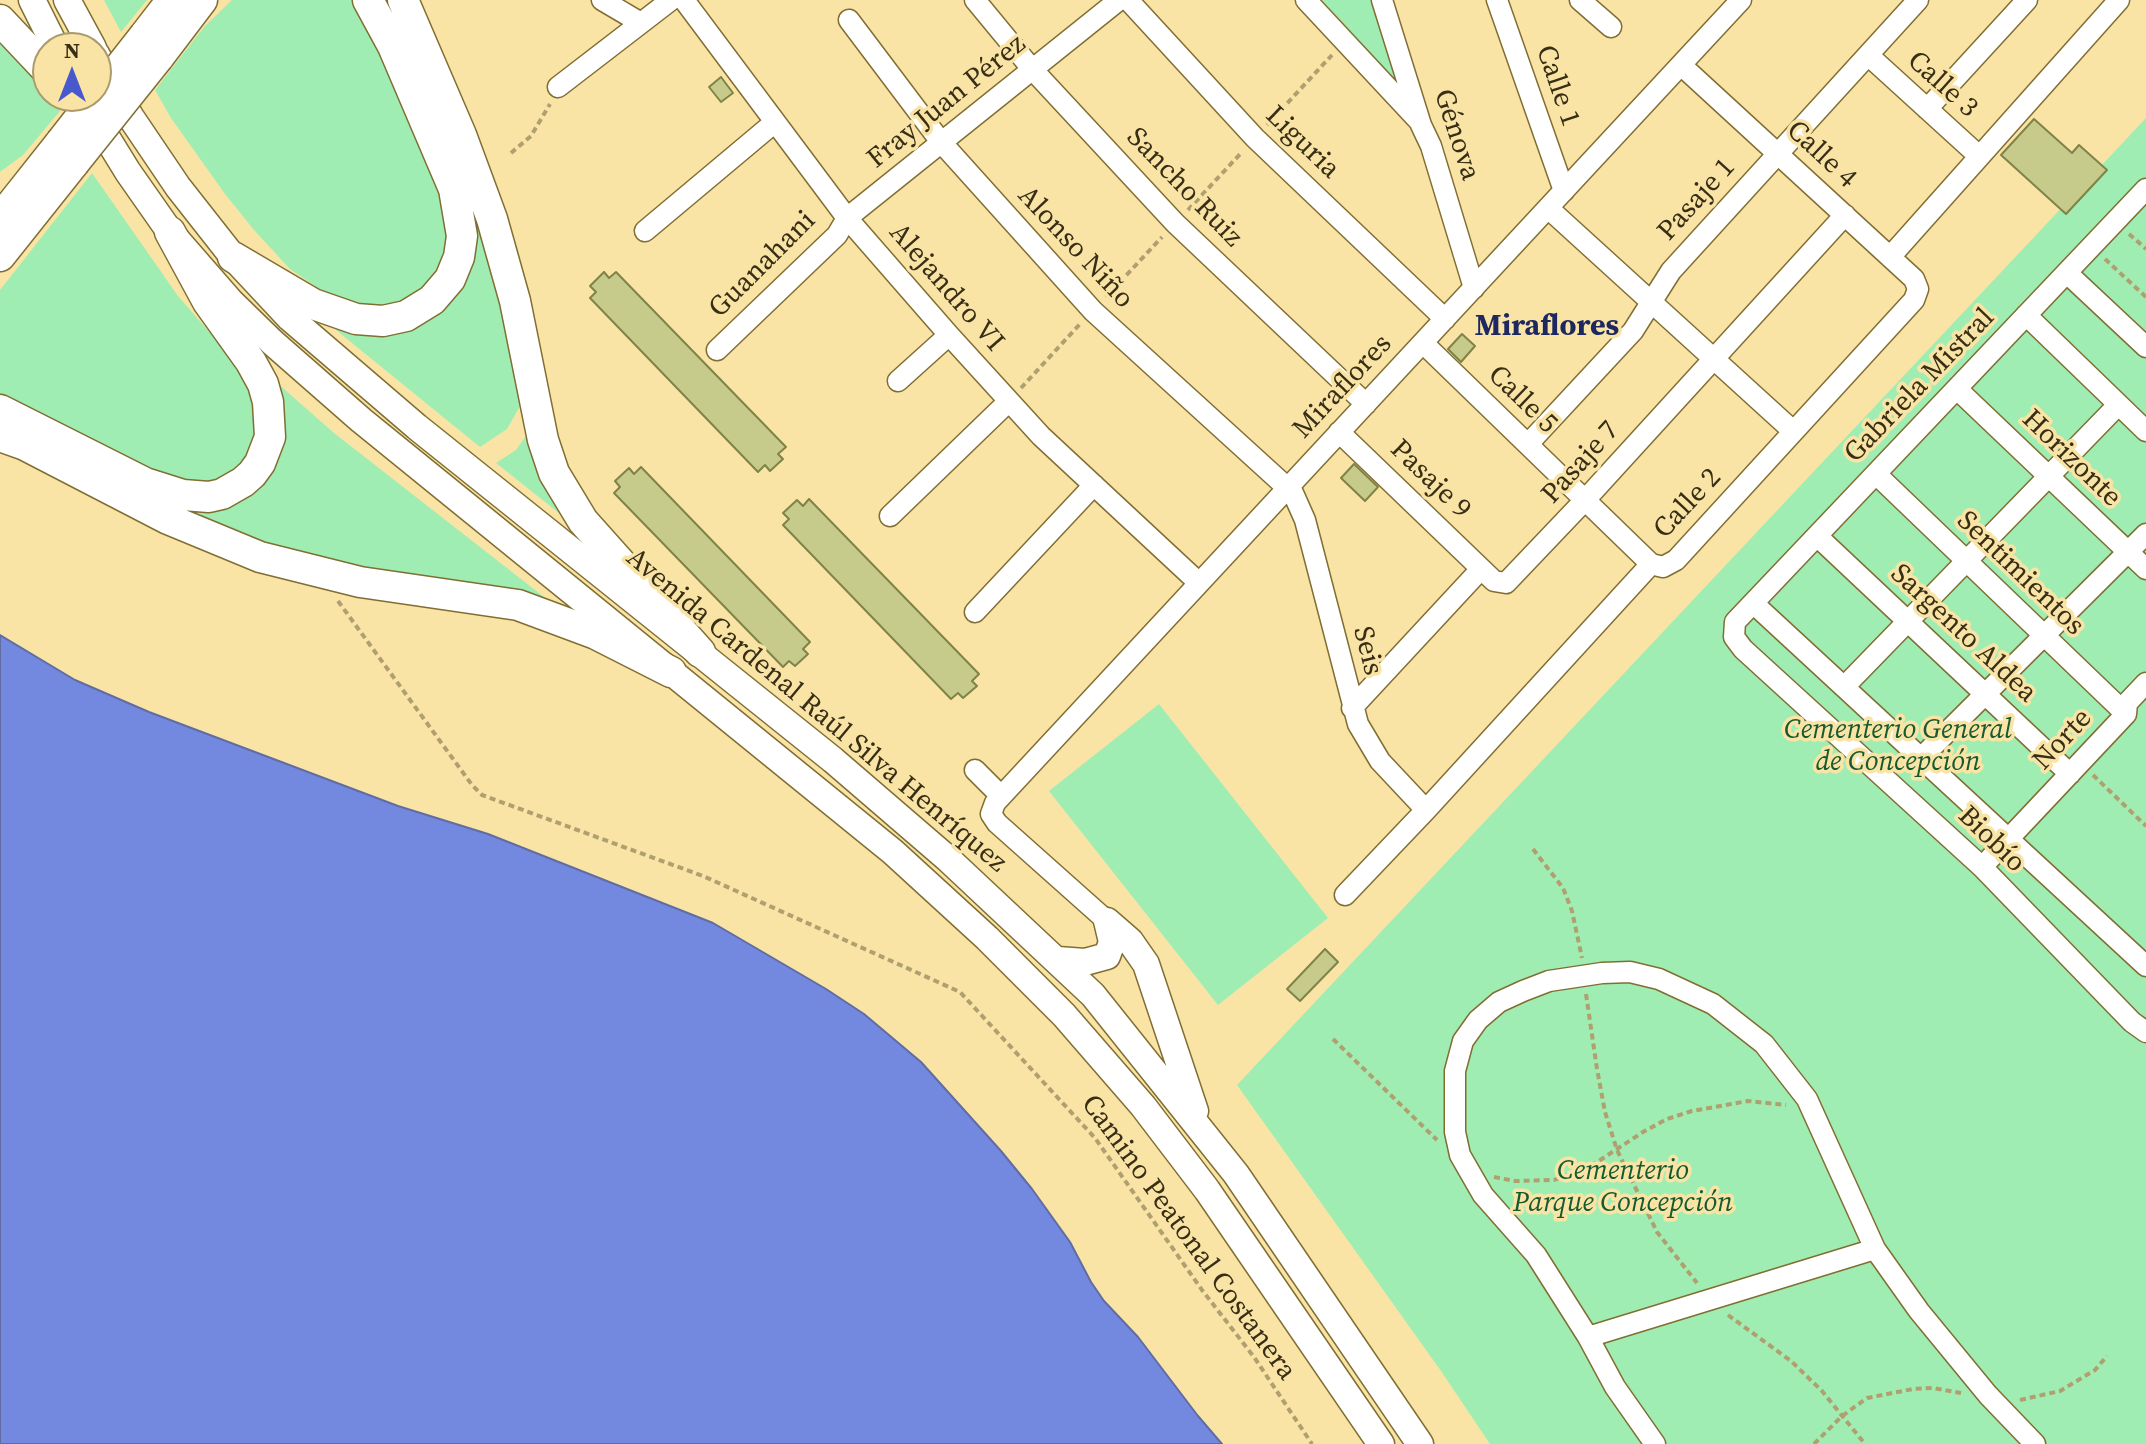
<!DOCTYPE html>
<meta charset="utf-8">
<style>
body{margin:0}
#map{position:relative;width:2146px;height:1444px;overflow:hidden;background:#f9e4a6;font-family:"Source Serif 4",serif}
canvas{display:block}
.north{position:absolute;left:32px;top:32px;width:80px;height:80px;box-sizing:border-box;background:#f9e4a6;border:2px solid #ab9b6c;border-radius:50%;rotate:0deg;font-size:22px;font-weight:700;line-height:32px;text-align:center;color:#372e15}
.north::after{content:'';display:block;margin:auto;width:28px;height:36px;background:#4759cd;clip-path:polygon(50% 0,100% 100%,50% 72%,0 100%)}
</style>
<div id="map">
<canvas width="2146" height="1444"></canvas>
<div class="north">N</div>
</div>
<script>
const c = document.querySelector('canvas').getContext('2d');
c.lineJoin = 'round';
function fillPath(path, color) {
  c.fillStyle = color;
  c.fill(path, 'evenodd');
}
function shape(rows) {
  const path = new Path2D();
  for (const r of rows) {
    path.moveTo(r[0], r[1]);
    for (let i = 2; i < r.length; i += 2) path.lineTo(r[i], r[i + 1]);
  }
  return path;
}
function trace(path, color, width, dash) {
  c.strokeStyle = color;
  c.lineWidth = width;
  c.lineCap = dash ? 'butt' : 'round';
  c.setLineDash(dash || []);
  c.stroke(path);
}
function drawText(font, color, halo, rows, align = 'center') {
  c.font = font + ' "Source Serif 4",serif';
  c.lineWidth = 7;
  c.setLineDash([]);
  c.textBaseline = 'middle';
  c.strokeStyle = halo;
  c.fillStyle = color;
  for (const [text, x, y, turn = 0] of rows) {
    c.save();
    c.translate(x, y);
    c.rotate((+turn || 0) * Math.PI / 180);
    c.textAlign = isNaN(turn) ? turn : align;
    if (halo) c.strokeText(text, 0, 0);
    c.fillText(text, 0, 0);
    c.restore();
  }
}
const green = shape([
 [104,0,147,0,121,32],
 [232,0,354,0,374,31,450,218,449,256,425,291,392,307,363,307,333,298,290,269,254,230,225,194,171,118,155,90,204,27],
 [1322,0,1371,0,1398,83],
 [0,32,47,91,48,96,60,111,23,155,0,172],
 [2146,118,2146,1444,1490,1444,1441,1371,1237,1085],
 [92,173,178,296,252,381,260,445,231,475,203,484,167,479,12,403,0,395,0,290],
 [468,198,487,238,524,399,507,429,480,447,336,330,343,325,428,319],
 [267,374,334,433,553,604,502,587,396,576,248,539,127,482,254,484],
 [528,433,562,511,559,513,496,463,516,450],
 [1159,704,1328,918,1218,1005,1049,791]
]);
const water = shape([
 [0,635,75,680,149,712,398,806,488,834,713,923,826,989,864,1014,921,1062,1001,1151,1032,1189,1070,1242,1091,1282,1104,1301,1138,1337,1198,1416,1222,1444,0,1444,0,635]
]);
const building = shape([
 [721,77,733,93,721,102,709,87,721,77],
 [2034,119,2072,153,2079,145,2107,170,2066,214,2001,155,2034,119],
 [604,272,609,278,616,272,786,447,778,454,783,459,770,471,765,465,758,472,590,298,596,292,590,286,604,272],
 [1462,334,1475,346,1461,362,1448,349,1462,334],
 [1354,464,1378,487,1365,501,1341,478,1354,464],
 [641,467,810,642,803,649,808,654,795,666,789,661,783,667,614,493,620,487,615,481,629,468,634,474,641,467],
 [809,499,979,674,972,681,977,686,963,698,958,693,951,699,783,525,789,519,783,513,797,500,803,506,809,499],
 [1325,949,1338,962,1300,1001,1287,989,1325,949]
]);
const path = shape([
 [1267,125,1332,55],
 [511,153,531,136,550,104],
 [1188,210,1242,152],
 [2129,234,2146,249],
 [2105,259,2146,297],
 [1106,297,1162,237],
 [1021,388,1080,324],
 [338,601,472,785,482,795,703,876,960,992,1095,1138,1202,1290,1254,1357,1312,1444],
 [2093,775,2146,826],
 [1533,849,1563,888,1572,911,1582,958],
 [1586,994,1597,1069,1605,1112,1617,1150,1657,1232,1697,1283],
 [1333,1039,1437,1140],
 [1494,1177,1515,1181,1554,1180,1591,1166,1643,1132,1667,1119,1692,1111,1748,1101,1786,1105],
 [1728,1315,1791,1361,1822,1391,1865,1444],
 [2020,1400,2060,1391,2095,1370,2107,1356],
 [1814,1444,1842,1416,1867,1398,1913,1389,1933,1388,1961,1393]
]);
const minor = shape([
 [602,0,641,23],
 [684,0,847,218,949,335,1041,436,1199,583],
 [975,0,1032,69,1175,223,1366,404],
 [1128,0,1255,138,1445,319],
 [1306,0,1418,120],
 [1382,0,1421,125,1431,146,1474,288],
 [1497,0,1564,191],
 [1580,0,1611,27],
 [849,20,941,142,1093,311,1293,493,1305,520,1358,724,1380,761,1426,810],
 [1868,55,1979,156],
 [558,87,671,0],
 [1927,109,2027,0],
 [2146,189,1735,622,1734,637,1743,649,1982,867,2132,1022,2146,1032],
 [1548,208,1793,431],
 [645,231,775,122],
 [1890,257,2119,0],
 [2067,273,2146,347],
 [2026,315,2146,431],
 [1423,343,1651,564,1663,567,1676,560,1914,300,1918,289,1914,279,1681,65],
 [717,350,837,235,847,218,1119,0],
 [898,381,949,335],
 [1957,389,2146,569],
 [1339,432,1494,581,1506,583,1585,500,1845,215],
 [1528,444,1633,331,1671,271,1918,0],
 [1876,474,2126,714],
 [890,516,1008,402],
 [1817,536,2070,774],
 [1753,603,2146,966],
 [975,612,1094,485],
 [1844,687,2118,405],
 [1352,708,1481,569],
 [1922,757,2146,534],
 [975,770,1001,796],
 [1982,867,2126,714,2127,703,2146,683],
 [1345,895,1426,810,1651,564],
 [1107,921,997,823,991,814,995,803,1741,0],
 [1588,1337,1875,1249,1919,1311,1988,1395,2035,1444],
 [1655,1444,1615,1387,1588,1337,1536,1255,1483,1195,1460,1155,1455,1132,1455,1071,1463,1041,1478,1020,1499,1002,1523,991,1549,981,1602,973,1630,972,1659,979,1713,1004,1764,1044,1807,1099,1875,1249]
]);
const major = shape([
 [32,0,56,48],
 [67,0,93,48],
 [96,54,130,116,178,187,233,257,290,318,417,427,833,760,948,859,1093,995,1236,1174,1420,1444],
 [91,112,128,172,170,232,231,302,272,342,361,420,893,852,987,938,1064,1015,1143,1106,1207,1190,1381,1444],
 [1107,921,1130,941,1146,964,1195,1111],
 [1058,960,1085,962,1107,956,1112,942,1107,921]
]);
const highway = shape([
 [403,0,461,135,492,219,515,301,543,440,554,473,583,521,700,652],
 [0,20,48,71],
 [145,35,172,0],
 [158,58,202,0],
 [0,219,61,142],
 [0,256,74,163],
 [233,257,313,304,356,319,383,321,406,316,432,300,450,279,459,257,462,236,454,189,393,46,368,0],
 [0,410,145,483,183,495,209,497,222,494,243,482,252,474,260,463,270,437,268,402,263,384,251,362,208,302,170,232],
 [0,436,25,445,168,519,260,557,360,582,518,605,596,634,671,672]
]);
const highwayBridge = shape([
 [61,142,145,35],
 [74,163,158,58]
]);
const streetNames = [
 ["Calle 3",1942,85,42],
 ["Calle 1",1557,86,71],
 ["Fray Juan Pérez",947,102,-39],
 ["Génova",1456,135,72],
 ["Liguria",1302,143,44],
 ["Calle 4",1821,155,43],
 ["Sancho Ruiz",1184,188,46],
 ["Pasaje 1",1697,200,-48],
 ["Alonso Niño",1075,248,47],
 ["Guanahani",763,265,-45],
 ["Alejandro VI",946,288,49],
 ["Gabriela Mistral",1920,386,-46],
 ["Miraflores",1343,387,-47],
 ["Calle 5",1522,400,44],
 ["Horizonte",2071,459,44],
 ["Pasaje 7",1581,463,-48],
 ["Pasaje 9",1430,480,44],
 ["Calle 2",1688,504,-47],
 ["Sentimientos",2020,574,44],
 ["Sargento Aldea",1963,634,43],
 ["Seis",1367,651,76],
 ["Avenida Cardenal Raúl Silva Henríquez",816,711,40],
 ["Norte",2063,740,-47],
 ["Biobío",1991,840,44],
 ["Camino Peatonal Costanera",1188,1238,54]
];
const parkNames = [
 ["Cementerio General",1898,731],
 ["de Concepción",1898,763],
 ["Cementerio",1623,1172],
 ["Parque Concepción",1623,1204]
];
const neighbourhoodNames = [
 ["Miraflores",1547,327]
];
fillPath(green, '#9fedb3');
fillPath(water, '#7388df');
trace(water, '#616da2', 2);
fillPath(building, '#c6cb8c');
trace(building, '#7f8347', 2);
trace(minor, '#816e32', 23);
trace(major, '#816e32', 29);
trace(highway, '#816e32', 33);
trace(path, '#b09f6f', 4, [6, 4]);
trace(minor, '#fff', 20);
trace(major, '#fff', 26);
trace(highway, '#fff', 30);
trace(highwayBridge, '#816e32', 33, []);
trace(highwayBridge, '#fff', 30);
drawText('28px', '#372e15', '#f9e4a6', streetNames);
drawText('italic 28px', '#165a30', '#f9e4a6', parkNames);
drawText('bold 30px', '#1e2860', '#f9e4a6', neighbourhoodNames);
</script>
